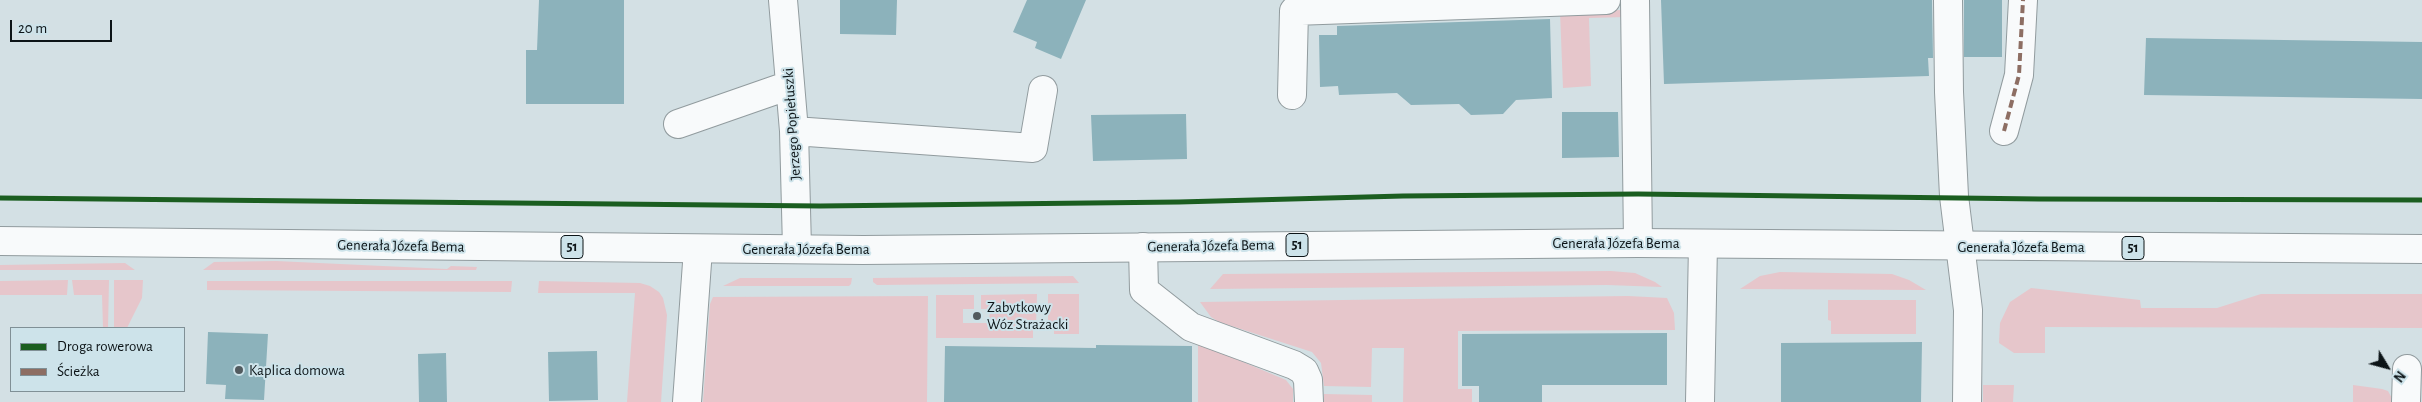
<!DOCTYPE html>
<meta charset="utf-8">
<style>
body{margin:0}
#map{position:relative;width:2422px;height:402px;overflow:hidden;background:#d3e0e4;font-family:"Alegreya Sans",sans-serif}
canvas{display:block}
.legend{position:absolute;left:10px;top:327px;width:175px;height:65px;box-sizing:border-box;background:#cde3ea;border:1px solid #809096;margin:0;padding:6px 9px;list-style:none;font-size:15px;color:#0c1417}
.legend li{display:flex;align-items:center;gap:10px;height:25px}
.legend b{width:25px;border:1px solid #809096}
.north{position:absolute;left:2362px;top:342px;width:50px;height:50px;-webkit-text-stroke:4px #cde3ea;paint-order:stroke;rotate:127deg;font-size:14px;font-weight:700;line-height:20px;text-align:center;color:#0c1417}
.north::after{content:'';display:block;margin:auto;width:18px;height:22px;background:#0c1417;clip-path:polygon(50% 0,100% 100%,50% 72%,0 100%)}
.scale{position:absolute;left:10px;top:20px;width:102px;height:22px;box-sizing:border-box;border:2px solid #0c1417;border-top:0;padding-left:6px;font-size:15px;line-height:18px;white-space:nowrap;color:#0c1417;-webkit-text-stroke:4px #cde3ea;paint-order:stroke}
</style>
<div id="map">
<canvas width="2422" height="402"></canvas>
<ul class="legend">
<li><b style="height:6px;background:#1b5e20"></b>Droga rowerowa</li>
<li><b style="height:6px;background:#8d6e63"></b>Ścieżka</li>
</ul>
<div class="north">N</div>
<div class="scale">20 m</div>
</div>
<script>
const c = document.querySelector('canvas').getContext('2d');
c.lineJoin = 'round';
function fillPath(path, color) {
  c.fillStyle = color;
  c.fill(path, 'evenodd');
}
function shape(rows) {
  const path = new Path2D();
  for (const r of rows) {
    path.moveTo(r[0], r[1]);
    for (let i = 2; i < r.length; i += 2) path.lineTo(r[i], r[i + 1]);
  }
  return path;
}
function trace(path, color, width, dash) {
  c.strokeStyle = color;
  c.lineWidth = width;
  c.lineCap = dash ? 'butt' : 'round';
  c.setLineDash(dash || []);
  c.stroke(path);
}
function drawText(font, color, halo, rows, align = 'center') {
  c.font = font + ' "Alegreya Sans",sans-serif';
  c.lineWidth = 4;
  c.setLineDash([]);
  c.textBaseline = 'middle';
  c.strokeStyle = halo;
  c.fillStyle = color;
  for (const [text, x, y, turn = 0] of rows) {
    c.save();
    c.translate(x, y);
    c.rotate((+turn || 0) * Math.PI / 180);
    c.textAlign = isNaN(turn) ? turn : align;
    if (halo) c.strokeText(text, 0, 0);
    c.fillText(text, 0, 0);
    c.restore();
  }
}
const green = shape([
 [1622,10,1626,17,1589,18,1591,86,1563,88,1560,12],
 [276,261,447,269,451,266,477,267,476,270,203,270,214,262],
 [125,263,135,270,0,270,0,265],
 [1611,271,1635,273,1655,282,1662,287,1607,285,1210,289,1223,274],
 [1780,272,1892,274,1909,280,1926,290,1740,289,1760,276],
 [1073,276,1079,283,877,285,873,282,873,278],
 [740,278,852,278,851,284,849,286,723,286],
 [68,280,67,295,0,295,0,281],
 [72,280,109,280,108,328,103,328,102,295,74,295],
 [114,280,143,280,142,298,127,328,114,328],
 [207,281,512,281,511,292,207,290],
 [539,281,640,283,650,286,659,292,663,298,667,315,661,402,627,402,635,293,538,293],
 [2031,288,2140,300,2141,308,2217,308,2261,294,2422,294,2422,328,2045,327,2045,353,2014,353,1999,343,2000,323,2010,302],
 [1037,294,1036,326,1033,326,1033,338,936,338,936,295,974,295,974,309,963,309,963,323,989,323,990,309,981,309,981,295],
 [1048,294,1079,294,1079,334,1054,334,1054,326,1048,326],
 [928,296,927,402,703,402,710,304,713,297],
 [1628,296,1667,298,1674,313,1675,330,1458,331,1458,389,1472,389,1472,402,1403,402,1404,348,1372,348,1371,387,1324,386,1321,363,1312,352,1219,322,1211,317,1200,302],
 [1828,300,1916,300,1916,334,1831,334,1831,321,1828,320],
 [1198,343,1286,380,1293,389,1293,402,1198,402],
 [1983,385,2014,385,2013,402,1983,402],
 [2353,385,2382,389,2388,391,2394,402,2353,402],
 [1324,394,1372,395,1372,402,1324,402]
]);
const building = shape([
 [539,0,624,0,624,104,526,104,526,50,537,50],
 [840,0,897,0,896,35,840,34],
 [1027,0,1086,0,1061,59,1035,48,1037,42,1013,32],
 [1661,0,1932,0,1933,58,1928,58,1929,76,1664,84],
 [1964,0,2002,0,2002,57,1964,57],
 [1550,19,1552,98,1516,100,1503,114,1471,115,1459,104,1411,105,1397,93,1339,95,1338,86,1320,87,1319,35,1337,35,1337,26],
 [2146,38,2422,42,2422,99,2144,95],
 [1562,112,1618,112,1619,157,1562,158],
 [1186,114,1187,159,1093,161,1091,115],
 [208,332,268,334,264,400,225,399,226,385,206,384],
 [1667,333,1667,385,1542,385,1542,402,1479,402,1479,386,1462,386,1462,334],
 [1922,342,1921,402,1781,402,1781,343],
 [1096,345,1192,346,1192,402,944,402,945,346,1096,348],
 [597,351,598,400,549,401,548,352],
 [446,353,447,402,419,402,418,354]
]);
const minor = shape([
 [783,0,794,131,797,248],
 [1635,0,1638,243],
 [1948,0,1949,92,1954,196,1968,310,1967,402],
 [1292,95,1294,11,1606,0],
 [678,124,790,85],
 [794,131,1033,148,1043,90],
 [2004,131,2019,75,2023,0],
 [1143,247,1144,290,1191,327,1294,365,1304,371,1308,380,1309,402],
 [687,402,698,249],
 [1700,402,1703,244],
 [2406,402,2407,369]
]);
const major = shape([
 [0,241,863,250,1638,243,2422,249]
]);
const quiet = shape([
 [2004,131,2019,75,2023,0]
]);
const cycleway = shape([
 [0,198,820,206,1179,202,1403,196,1638,194,2039,199,2422,200]
]);
const markers = [
 [977,316,5,"#525b5f"],
 [239,370,5,"#525b5f"]
];
const shields = [
 [1297,245,22],
 [572,247,22],
 [2133,248,22]
];
const shieldNames = [
 ["51",1297,245],
 ["51",572,247],
 ["51",2133,248]
];
const streetNames = [
 ["Jerzego Popiełuszki",792,124,-94],
 ["Generała Józefa Bema",1616,243],
 ["Generała Józefa Bema",401,246,1],
 ["Generała Józefa Bema",1211,246,-1],
 ["Generała Józefa Bema",2021,247],
 ["Generała Józefa Bema",806,249]
];
const poiNames = [
 ["Zabytkowy",987,307],
 ["Wóz Strażacki",987,324],
 ["Kaplica domowa",249,370]
];
fillPath(green, '#e6c6cb');
fillPath(building, '#8cb2bb');
trace(minor, '#919b9e', 30);
trace(major, '#919b9e', 30);
trace(minor, '#f8fafb', 28);
trace(major, '#f8fafb', 28);
trace(quiet, '#8d6e63', 4, [8, 4]);
trace(cycleway, '#1b5e20', 5);
for (const [x, y, r, color] of markers) {
  const dot = new Path2D();
  dot.arc(x, y, r, 0, 2 * Math.PI);
  c.fillStyle = color;
  c.fill(dot);
  trace(dot, '#cde3ea', 2);
}
for (const [x, y, w] of shields) {
  const box = new Path2D();
  box.roundRect(x - w / 2, y - 11.5, w, 23, 4);
  c.fillStyle = '#cde3ea';
  c.fill(box);
  trace(box, '#0c1417', 1);
}
drawText('bold 14px', '#0c1417', null, shieldNames);
drawText('15px', '#0c1417', '#cde3ea', streetNames);
drawText('15px', '#0c1417', '#cde3ea', poiNames, 'left');
</script>
